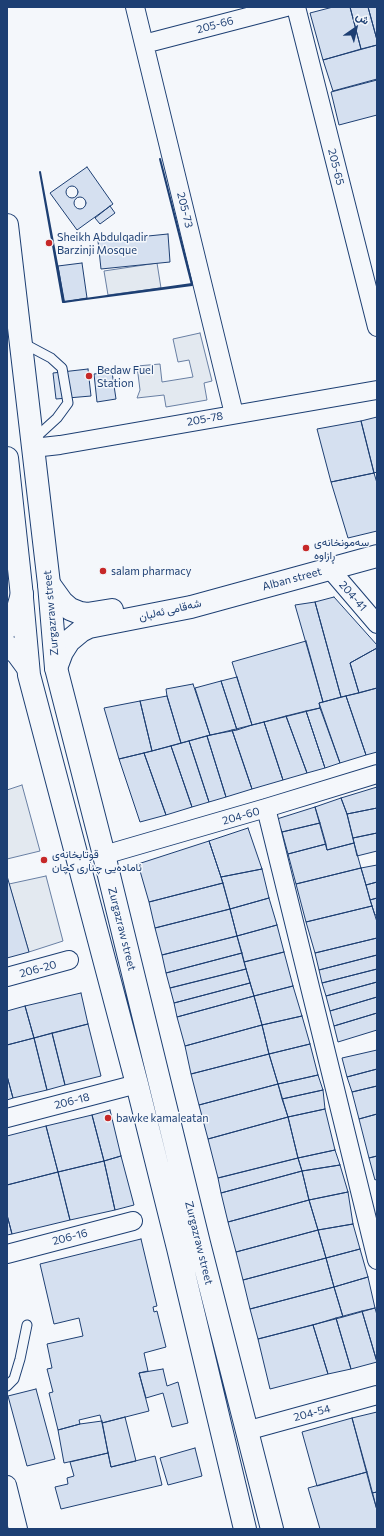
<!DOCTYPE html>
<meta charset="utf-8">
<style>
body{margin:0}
#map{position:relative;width:384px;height:1536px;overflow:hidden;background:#f4f7fb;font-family:Commissioner,Vazirmatn,sans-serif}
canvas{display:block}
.frame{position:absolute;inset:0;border:8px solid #1d3f73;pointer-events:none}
.north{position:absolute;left:336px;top:8px;width:40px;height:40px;-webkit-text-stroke:3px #f4f7fb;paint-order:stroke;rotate:34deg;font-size:11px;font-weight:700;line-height:16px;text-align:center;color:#1d3f73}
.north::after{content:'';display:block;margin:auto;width:14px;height:18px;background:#1d3f73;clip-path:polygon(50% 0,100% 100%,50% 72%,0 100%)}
</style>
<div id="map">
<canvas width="384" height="1536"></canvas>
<div class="frame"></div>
<div class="north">ش</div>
</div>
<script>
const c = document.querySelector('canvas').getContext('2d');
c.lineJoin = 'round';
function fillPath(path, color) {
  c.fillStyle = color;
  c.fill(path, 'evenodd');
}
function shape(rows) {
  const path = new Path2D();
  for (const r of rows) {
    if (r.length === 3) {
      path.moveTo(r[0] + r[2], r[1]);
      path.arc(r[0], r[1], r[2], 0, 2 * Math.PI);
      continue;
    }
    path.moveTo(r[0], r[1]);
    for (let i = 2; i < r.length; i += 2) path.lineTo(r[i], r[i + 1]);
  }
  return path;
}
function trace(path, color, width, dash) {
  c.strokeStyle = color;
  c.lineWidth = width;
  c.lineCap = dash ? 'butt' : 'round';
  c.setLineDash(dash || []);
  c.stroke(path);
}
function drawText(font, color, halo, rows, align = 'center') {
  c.font = font + ' Commissioner,Vazirmatn,sans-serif';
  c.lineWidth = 3;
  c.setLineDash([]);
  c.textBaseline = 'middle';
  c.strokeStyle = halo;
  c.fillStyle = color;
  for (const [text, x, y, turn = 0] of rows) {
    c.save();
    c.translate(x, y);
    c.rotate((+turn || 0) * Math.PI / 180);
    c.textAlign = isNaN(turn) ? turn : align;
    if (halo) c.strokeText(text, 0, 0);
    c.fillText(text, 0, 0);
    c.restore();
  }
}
const green = shape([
 [157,263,161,288,108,295,104,271,157,263],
 [200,333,212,381,204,383,207,400,166,407,164,395,137,398,140,390,137,366,160,364,162,382,193,377,189,360,178,362,173,339,200,333],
 [22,785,40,851,7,859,7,790,22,785],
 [46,876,63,941,29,952,9,884,46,876]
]);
const building = shape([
 [333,7,350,7,361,49,323,60,310,13,333,7],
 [350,7,368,7,377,40,377,45,361,49,350,7],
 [368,7,377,7,377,40,368,7],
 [377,45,377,79,333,91,323,60,377,45],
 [377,80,377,115,339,125,331,92,377,80],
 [87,167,113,204,77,230,50,193,87,167],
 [72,192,6],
 [80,203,6],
 [110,206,115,213,100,224,95,218,110,206],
 [168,234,170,262,101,269,98,241,168,234],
 [82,263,87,298,64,302,58,266,82,263],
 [88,369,91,396,56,399,53,373,88,369],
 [112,372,116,399,97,402,94,374,112,372],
 [377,417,377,472,374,473,361,421,377,417],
 [361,421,374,473,331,482,317,429,361,421],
 [374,473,377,483,377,531,348,538,331,482,374,473],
 [334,597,377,645,377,648,350,663,359,693,341,697,315,602,334,597],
 [315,602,341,697,323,702,295,605,315,602],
 [306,641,323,702,319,703,320,708,252,725,232,662,306,641],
 [377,648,377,688,359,693,350,663,377,648],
 [237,677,252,725,237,730,221,681,237,677],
 [221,681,237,730,210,735,195,688,221,681],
 [193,684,210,735,181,743,167,696,166,689,193,684],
 [377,688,377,752,366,755,346,696,377,688],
 [167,696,181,743,152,751,140,701,167,696],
 [346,696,366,755,340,763,319,703,346,696],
 [140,701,152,751,119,759,104,708,140,701],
 [320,708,340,763,325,768,306,711,320,708],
 [306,711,325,768,307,773,286,716,306,711],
 [286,716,307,773,283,780,264,722,286,716],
 [264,722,283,780,252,789,232,730,264,722],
 [232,730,252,789,226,797,207,736,232,730],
 [207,736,226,797,209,802,189,741,207,736],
 [189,741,209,802,192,807,171,746,189,741],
 [171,746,192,807,166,815,144,753,171,746],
 [144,753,166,815,140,822,119,759,144,753],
 [377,787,377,808,347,814,341,798,377,787],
 [341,798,347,814,354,843,327,850,315,807,341,798],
 [315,807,320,823,282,832,277,819,315,807],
 [377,808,377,833,353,838,347,814,377,808],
 [320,823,326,844,288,854,282,832,320,823],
 [248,828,262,869,221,877,209,841,248,828],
 [377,833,377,851,357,856,353,838,377,833],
 [209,841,223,883,149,902,138,864,209,841],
 [354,843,361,868,296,884,288,854,326,844,327,850,354,843],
 [377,865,377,882,366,885,361,868,377,865],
 [361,868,372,906,306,922,296,884,361,868],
 [262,869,269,898,230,909,221,877,262,869],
 [7,876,29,952,7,958,7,876],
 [377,882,377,898,370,900,366,885,377,882],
 [223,883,230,909,155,928,149,902,223,883],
 [269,898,277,925,237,936,230,909,269,898],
 [377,898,377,915,375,915,370,900,377,898],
 [372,906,377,922,377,938,315,953,306,922,372,906],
 [230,909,237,936,162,955,155,928,230,909],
 [277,925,284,952,244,962,237,936,277,925],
 [237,936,242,953,166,973,162,955,237,936],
 [377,938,377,955,319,970,315,953,377,938],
 [284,952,293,986,254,996,244,962,284,952],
 [242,953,246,969,170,988,166,973,242,953],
 [377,955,377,969,322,983,319,970,377,955],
 [246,969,250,983,174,1003,170,988,246,969],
 [377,969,377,982,326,996,322,983,377,969],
 [377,982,377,997,330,1011,326,996,377,982],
 [250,983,254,996,177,1017,174,1003,250,983],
 [293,986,302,1016,262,1025,254,996,293,986],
 [81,993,88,1024,34,1038,25,1006,81,993],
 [254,996,262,1025,185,1046,177,1017,254,996],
 [377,997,377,1013,334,1026,330,1011,377,997],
 [25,1006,34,1038,7,1045,7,1011,25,1006],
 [377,1013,377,1030,338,1042,334,1026,377,1013],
 [302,1016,310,1044,269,1054,262,1025,302,1016],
 [88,1024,101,1076,65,1085,52,1033,88,1024],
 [262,1025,269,1054,191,1074,185,1046,262,1025],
 [52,1033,65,1085,47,1090,34,1038,52,1033],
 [34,1038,47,1090,13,1098,7,1076,7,1045,34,1038],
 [310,1044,318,1075,278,1084,269,1054,310,1044],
 [377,1050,377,1069,347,1077,342,1058,377,1050],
 [269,1054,278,1084,199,1105,191,1074,269,1054],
 [377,1069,377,1086,352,1092,347,1077,377,1069],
 [318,1075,323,1090,282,1099,278,1084,318,1075],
 [7,1076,13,1098,7,1100,7,1076],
 [278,1084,288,1117,208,1139,199,1105,278,1084],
 [377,1086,377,1114,359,1119,352,1092,377,1086],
 [323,1090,325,1109,288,1117,282,1099,323,1090],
 [325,1109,335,1150,298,1158,288,1117,325,1109],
 [110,1110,121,1156,104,1161,92,1115,110,1110],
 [377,1114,377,1156,369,1158,359,1119,377,1114],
 [92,1115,104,1161,58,1172,46,1126,92,1115],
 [288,1117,298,1158,218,1178,208,1139,288,1117],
 [46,1126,58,1172,7,1185,7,1136,46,1126],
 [335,1150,340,1165,302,1171,298,1158,335,1150],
 [121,1156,134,1205,115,1210,104,1161,121,1156],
 [377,1156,377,1179,375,1180,369,1158,377,1156],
 [298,1158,302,1171,221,1193,218,1178,298,1158],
 [104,1161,115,1210,70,1220,58,1172,104,1161],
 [340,1165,348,1192,309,1200,302,1171,340,1165],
 [302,1171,309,1200,228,1222,221,1193,302,1171],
 [58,1172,70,1220,12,1234,7,1215,7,1185,58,1172],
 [348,1192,353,1224,318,1230,309,1200,348,1192],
 [309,1200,318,1230,236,1252,228,1222,309,1200],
 [7,1215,12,1234,7,1235,7,1215],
 [353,1224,360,1249,326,1258,318,1230,353,1224],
 [318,1230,326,1258,243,1280,236,1252,318,1230],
 [141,1239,157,1306,153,1307,154,1312,157,1311,166,1347,144,1353,148,1371,139,1373,149,1411,102,1423,100,1415,79,1420,80,1424,58,1430,49,1393,53,1392,47,1369,52,1368,47,1344,83,1336,79,1318,54,1324,40,1264,141,1239],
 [360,1249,368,1277,334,1287,326,1258,360,1249],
 [326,1258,334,1287,250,1309,243,1280,326,1258],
 [368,1277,375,1308,343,1317,334,1287,368,1277],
 [334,1287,343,1317,258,1339,250,1309,334,1287],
 [375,1308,377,1315,377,1362,362,1311,375,1308],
 [362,1311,377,1362,351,1369,336,1318,362,1311],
 [336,1318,351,1369,328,1374,313,1325,336,1318],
 [313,1325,328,1374,270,1389,258,1339,313,1325],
 [163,1369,167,1386,178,1382,188,1423,172,1427,163,1393,146,1398,139,1373,163,1369],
 [36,1389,55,1459,27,1466,8,1396,36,1389],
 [377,1412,377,1492,372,1493,352,1418,377,1412],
 [125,1417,136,1461,111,1467,102,1423,125,1417],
 [352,1418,367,1472,317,1486,302,1432,352,1418],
 [102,1421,108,1453,64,1463,58,1430,80,1424,102,1421],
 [195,1448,202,1476,168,1485,160,1458,195,1448],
 [108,1453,111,1467,155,1456,162,1485,61,1509,55,1487,68,1484,67,1478,74,1476,70,1462,108,1453],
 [367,1472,377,1510,377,1529,320,1529,308,1488,367,1472],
 [377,1492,377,1510,372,1493,377,1492]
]);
const service = shape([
 [21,342,51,358,62,368,68,403,57,418,33,440],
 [7,1386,14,1379,20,1359,27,1325]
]);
const minor = shape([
 [135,7,234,414],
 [296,7,377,327],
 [144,44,286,7],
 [33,448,60,445,377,390],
 [330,569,377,624],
 [266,808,377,1260],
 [104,855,266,808,377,774],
 [7,977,69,960],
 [7,1118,137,1084],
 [7,1254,133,1221],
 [246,1431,377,1395],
 [7,1485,18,1529]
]);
const tertiary = shape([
 [49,584,62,602,70,609,80,613,87,614,112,610],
 [7,628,12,624,15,619,22,594],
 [7,646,17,653,28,668],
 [56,668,62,652,69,641,81,631,89,627,191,607,377,556]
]);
const primary = shape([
 [7,225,49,584,56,668,104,855,199,1243,272,1529],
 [7,458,21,587,29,675,137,1084,178,1248,245,1529]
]);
const wall = shape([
 [160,159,192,285,192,284,160,159],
 [40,172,64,302,63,302,40,172],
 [192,284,192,285,63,302,64,302,192,284]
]);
const markers = [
 [49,243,4,"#c62828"],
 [89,376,4,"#c62828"],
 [306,548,4,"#c62828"],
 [103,571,4,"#c62828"],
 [44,860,4,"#c62828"],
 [108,1118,4,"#c62828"]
];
const streetNames = [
 ["205-66",215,25,-15],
 ["205-65",336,167,76],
 ["205-73",185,210,76],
 ["205-78",205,419,-10],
 ["Alban street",292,579,-15],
 ["204-41",353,596,49],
 ["شەقامی ئەلبان",170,610,-13],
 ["Zurgazraw street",51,613,-95],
 ["204-60",241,816,-16],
 ["Zurgazraw street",122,929,76],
 ["206-20",38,969,-15],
 ["206-18",72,1101,-14],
 ["206-16",70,1237,-14],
 ["Zurgazraw street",199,1243,76],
 ["204-54",312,1413,-15]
];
const poiNames = [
 ["Sheikh Abdulqadir",57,237],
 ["Barzinji Mosque",57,250],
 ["Bedaw Fuel",97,370],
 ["Station",97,383],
 ["سەمونخانەی",314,542],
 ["ڕازاوە",314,555],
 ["salam pharmacy",111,571],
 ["قوتابخانەی",52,854],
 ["ئامادەیی چناری کچان",52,867],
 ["bawke kamaleatan",116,1118]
];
fillPath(green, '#e3e9f0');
trace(green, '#687fa3', 1);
fillPath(building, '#d5e0f0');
trace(building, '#1d3f73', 1);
trace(service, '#1d3f73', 11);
trace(minor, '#1d3f73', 20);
trace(tertiary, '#1d3f73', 24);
trace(primary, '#1d3f73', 24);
trace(service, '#f4f7fb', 9);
trace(minor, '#f4f7fb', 18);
trace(tertiary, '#f4f7fb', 22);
trace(primary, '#f4f7fb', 22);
trace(wall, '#1d3f73', 2);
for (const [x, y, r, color] of markers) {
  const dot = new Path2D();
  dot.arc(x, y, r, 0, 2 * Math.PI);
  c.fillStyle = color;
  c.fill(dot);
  trace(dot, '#f4f7fb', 1.5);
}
drawText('11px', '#1d3f73', '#f4f7fb', streetNames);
drawText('11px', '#1d3f73', '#f4f7fb', poiNames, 'left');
</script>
